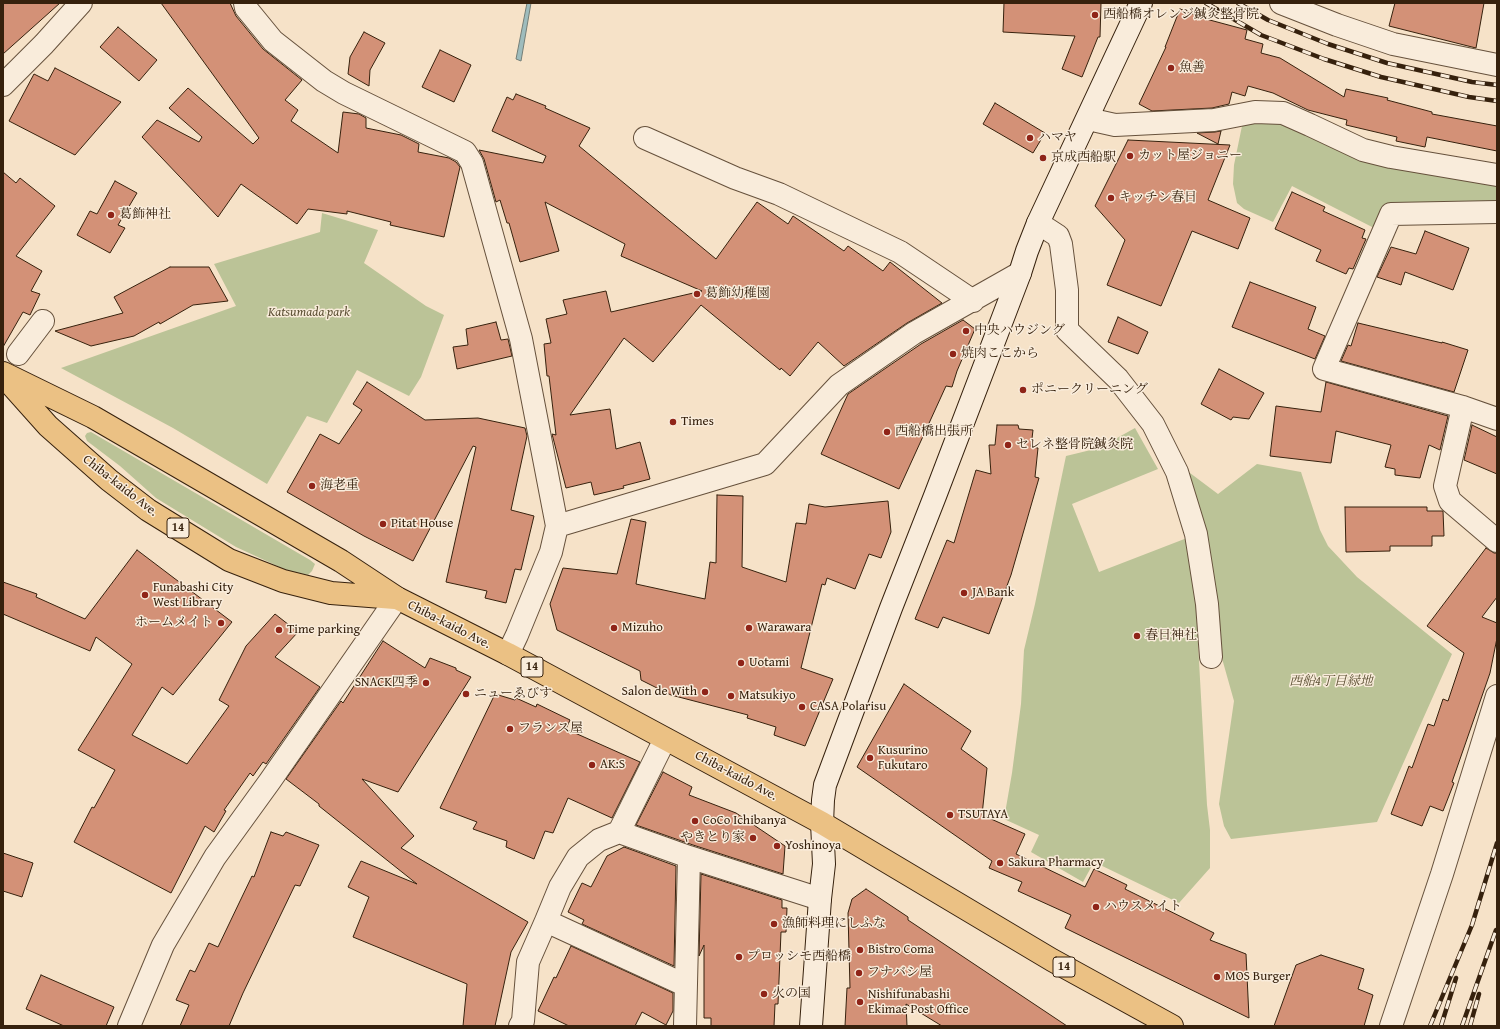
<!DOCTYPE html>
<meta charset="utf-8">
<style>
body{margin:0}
#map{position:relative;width:1500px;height:1029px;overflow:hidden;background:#f6e2c8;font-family:"Gentium Book Plus",serif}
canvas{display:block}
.frame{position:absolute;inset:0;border:4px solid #36210d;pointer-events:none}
</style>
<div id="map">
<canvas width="1500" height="1029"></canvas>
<div class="frame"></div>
</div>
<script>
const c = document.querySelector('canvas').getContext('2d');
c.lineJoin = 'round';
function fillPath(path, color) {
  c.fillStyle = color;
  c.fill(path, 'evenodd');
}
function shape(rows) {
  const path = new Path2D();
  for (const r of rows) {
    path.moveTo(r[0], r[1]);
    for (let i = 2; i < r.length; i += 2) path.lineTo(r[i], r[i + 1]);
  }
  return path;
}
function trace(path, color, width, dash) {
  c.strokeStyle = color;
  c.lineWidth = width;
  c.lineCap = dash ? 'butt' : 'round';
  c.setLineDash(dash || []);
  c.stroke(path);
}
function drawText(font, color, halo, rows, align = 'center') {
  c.font = font + ' "Gentium Book Plus","Noto Serif JP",serif';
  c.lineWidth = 3;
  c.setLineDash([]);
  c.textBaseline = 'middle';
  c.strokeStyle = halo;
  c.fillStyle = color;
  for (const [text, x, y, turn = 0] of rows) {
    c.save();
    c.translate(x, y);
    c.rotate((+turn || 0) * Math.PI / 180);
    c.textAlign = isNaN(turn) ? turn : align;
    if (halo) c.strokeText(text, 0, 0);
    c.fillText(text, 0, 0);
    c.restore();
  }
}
const green = shape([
 [1260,118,1497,182,1497,205,1374,228,1292,186,1273,222,1244,209,1237,203,1233,184,1234,165,1243,121],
 [322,213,378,230,364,263,426,306,444,315,421,377,409,396,357,370,327,423,307,416,267,484,173,428,61,368,236,306,214,264,320,232],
 [1135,428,1158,469,1072,504,1099,572,1187,538,1196,607,1207,805,1210,830,1210,868,1179,903,1094,862,1083,882,1031,852,1039,835,1004,819,1012,773,1021,704,1024,650,1035,604,1066,456,1099,448],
 [91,432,310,560,315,564,312,571,308,575,286,570,236,547,156,498,120,466,87,441,85,436,87,433],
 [1178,464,1218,494,1257,464,1301,472,1320,530,1328,546,1357,577,1452,654,1377,822,1231,839,1224,826,1219,804,1234,701,1212,623]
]);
const water = shape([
 [527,3,531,3,521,61,516,59,527,3]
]);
const building = shape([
 [3,3,60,3,3,54,3,3],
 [161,3,230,3,236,16,263,49,302,80,285,100,298,110,291,121,338,153,343,112,359,114,366,118,366,128,401,135,419,144,418,152,449,158,456,162,460,167,444,237,390,225,391,222,347,211,347,214,308,209,297,224,241,184,218,217,142,137,157,120,199,142,202,137,169,108,188,88,253,144,259,138,161,3],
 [1004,3,1101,3,1100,37,1098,37,1082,77,1062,69,1075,36,1003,32,1004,3],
 [1395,3,1484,3,1476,48,1389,26,1395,3],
 [1180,9,1206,19,1247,30,1245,39,1263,44,1261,53,1280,58,1344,97,1346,89,1388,98,1387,100,1432,112,1432,114,1497,126,1497,151,1427,137,1425,147,1396,141,1397,137,1346,125,1347,120,1308,110,1273,93,1248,86,1245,96,1232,92,1229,104,1212,108,1152,111,1139,104,1166,47,1165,47,1180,9],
 [118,27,157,60,139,81,100,47,118,27],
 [364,32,385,43,370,70,369,86,348,74,350,57,364,32],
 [440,50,471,65,454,102,422,87,440,50],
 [55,68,121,102,75,155,9,121,34,74,48,81,55,68],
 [516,94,546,106,545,108,590,128,579,146,716,259,757,202,788,224,793,216,844,251,848,246,883,271,890,262,942,303,907,323,844,366,818,342,790,376,781,368,780,370,701,305,653,362,624,338,570,415,610,409,616,449,640,442,650,479,623,486,624,488,594,495,591,482,566,488,552,434,556,435,549,376,547,376,544,344,551,343,546,319,567,314,563,300,606,291,611,312,702,291,621,256,625,244,545,202,559,251,520,262,509,223,507,223,500,200,496,202,484,159,479,150,543,163,546,156,492,131,507,97,513,100,516,94],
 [995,103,1045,133,1033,153,983,124,995,103],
 [1221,131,1218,144,1197,133,1215,132,1221,131],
 [1128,140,1230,145,1208,200,1250,218,1238,249,1192,231,1161,306,1107,285,1125,240,1095,206,1128,140],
 [3,172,16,183,20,178,55,206,16,256,42,271,31,291,40,294,30,315,23,312,3,347,3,172],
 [115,181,137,193,118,225,125,228,110,253,77,235,90,211,97,214,115,181],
 [1292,192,1325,207,1323,211,1365,230,1362,238,1366,239,1353,269,1349,268,1346,274,1316,261,1321,250,1275,229,1292,192],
 [1425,231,1469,248,1453,290,1405,272,1401,285,1377,277,1391,247,1416,254,1425,231],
 [170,267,209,267,228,301,193,305,160,324,159,322,134,336,91,346,55,331,123,313,114,297,170,267],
 [1250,282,1316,307,1308,329,1325,336,1315,359,1232,327,1250,282],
 [1118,317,1148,332,1138,354,1108,342,1118,317],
 [963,320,975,329,957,371,952,387,946,386,899,489,821,454,848,394,921,344,963,320],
 [496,322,501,340,508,339,512,356,457,369,453,347,468,345,466,329,496,322],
 [1358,323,1442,343,1442,342,1468,350,1454,392,1341,361,1348,345,1351,346,1358,323],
 [1219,369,1264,393,1249,419,1233,417,1231,420,1201,404,1219,369],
 [367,382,425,420,478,418,525,428,527,436,511,510,534,516,521,570,515,569,506,603,485,598,487,591,446,582,476,447,473,446,413,561,364,536,287,492,320,434,339,444,362,410,353,404,367,382],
 [1326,382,1448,416,1440,450,1429,445,1420,478,1395,475,1395,469,1385,467,1391,445,1336,431,1331,463,1270,456,1276,406,1321,412,1326,382],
 [997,425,1018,425,1019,429,1033,430,1031,447,1038,448,1035,477,1039,478,1011,575,989,634,943,617,938,628,915,619,947,540,954,543,976,470,991,474,989,445,995,445,997,425],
 [1472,425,1497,437,1497,474,1464,460,1472,425],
 [717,495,743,496,742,567,786,582,796,523,806,524,809,504,825,507,888,501,891,532,881,558,869,554,855,589,827,578,825,585,822,584,801,668,833,679,805,746,774,735,776,727,747,718,748,715,671,695,641,680,640,671,557,630,550,604,563,568,617,574,631,519,646,522,636,584,705,599,710,562,716,563,717,495],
 [1345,507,1427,507,1427,511,1443,511,1444,536,1432,536,1432,546,1390,546,1390,551,1346,552,1345,507],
 [1486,548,1494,553,1497,553,1497,597,1482,617,1497,623,1497,638,1490,673,1452,782,1454,783,1443,811,1430,806,1422,826,1391,814,1409,766,1412,768,1428,724,1434,726,1443,699,1448,701,1464,653,1427,626,1486,548],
 [137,550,232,622,173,695,162,687,132,735,187,764,229,706,219,700,246,646,275,614,298,632,275,657,320,687,266,764,263,762,253,776,250,773,224,810,226,811,214,832,205,826,171,893,74,842,92,807,94,808,115,770,78,750,132,664,96,637,90,651,3,614,3,582,37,594,36,597,85,619,137,550],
 [383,641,425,668,430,658,456,668,456,670,471,677,398,792,362,779,414,836,401,848,528,922,511,952,495,1026,463,1026,467,984,353,937,369,897,348,887,361,861,417,884,319,806,319,804,286,779,341,701,343,703,383,641],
 [904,684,971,731,961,749,987,768,982,815,1025,834,1016,854,1085,887,1094,869,1127,885,1125,889,1214,933,1210,940,1246,954,1249,1018,1065,928,1071,915,1018,891,1022,882,989,868,992,861,857,767,904,684],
 [495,694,515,700,516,698,536,707,537,704,570,720,566,729,640,762,612,818,568,798,553,833,545,831,534,859,506,847,507,841,473,829,477,822,440,808,495,694],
 [663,772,692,787,689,795,736,813,785,846,783,874,693,845,636,825,663,772],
 [271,832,283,836,286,832,319,845,300,886,295,885,243,993,229,1026,180,1026,189,1005,176,1000,190,970,195,972,209,943,218,947,252,876,254,877,271,832],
 [624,847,676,866,674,966,582,924,584,920,568,912,582,883,591,887,607,856,624,847],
 [3,853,33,863,22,897,3,891,3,853],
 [701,874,782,900,782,908,787,908,786,932,781,932,778,1004,775,1004,774,1026,711,1026,711,1018,704,1018,704,945,699,956,701,874],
 [866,889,908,917,908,920,1067,1026,942,1026,906,1004,907,1026,845,1026,847,988,850,988,848,913,852,899,866,889],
 [571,946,673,993,673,1011,666,1025,642,1012,635,1026,569,1026,538,1011,554,977,556,978,571,946],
 [1321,955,1364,969,1358,989,1373,995,1364,1026,1274,1026,1296,965,1321,955],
 [41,975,114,1007,106,1026,64,1026,26,1009,41,975]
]);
const street = shape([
 [245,3,246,8,273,41,324,81,344,93,465,152,472,163,521,339,557,526,551,552,517,635,508,654],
 [1281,3,1337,25,1393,44,1497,65],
 [3,85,44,44,81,3],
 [1088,119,1115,125,1214,120,1255,112,1283,113,1310,125,1363,150,1391,157,1497,175],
 [645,138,735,178,779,194,900,252,973,301],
 [1497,212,1391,214,1324,369,1463,407,1497,419],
 [1038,223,1058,236,1061,244,1067,290,1067,330,1118,379,1153,424,1177,472,1196,534,1207,604,1211,657],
 [18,354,43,321],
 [1463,407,1445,486,1450,501,1497,541],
 [557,526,765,464,839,385,914,333,1020,273],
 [619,832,665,739],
 [546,921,685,985],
 [129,1026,163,945,215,857,270,781,397,598],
 [520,1026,523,1021,528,962,546,921,560,887,578,857,599,840,619,832,689,857,820,899],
 [685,1026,689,857],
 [1391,1026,1442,874,1497,696]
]);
const secondary = shape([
 [811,1026,820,899,824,864,822,823,823,800,825,785,891,608,935,496,1020,273,1027,251,1038,223,1141,3]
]);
const highway = shape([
 [3,373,93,417,341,561,397,598,508,654,822,823,1052,960,1172,1026],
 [7,380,48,426,109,480,148,510,229,560,283,581,331,593,395,598]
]);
const rail = shape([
 [1206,3,1261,35,1324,59,1381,77,1469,97,1497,101],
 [1238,3,1268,20,1328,44,1387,63,1472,82,1497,85],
 [1430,1026,1472,925,1497,843],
 [1441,1026,1456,978],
 [1462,1026,1496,930],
 [1470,1026,1479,994]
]);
const markers = [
 [1095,15,4,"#8f2418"],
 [1171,68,4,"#8f2418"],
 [1030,138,4,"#8f2418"],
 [1130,156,4,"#8f2418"],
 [1043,158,4,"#8f2418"],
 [1111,198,4,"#8f2418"],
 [111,215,4,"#8f2418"],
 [697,294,4,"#8f2418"],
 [966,331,4,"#8f2418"],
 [953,354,4,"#8f2418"],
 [1023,390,4,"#8f2418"],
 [673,422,4,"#8f2418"],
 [887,432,4,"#8f2418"],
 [1008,445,4,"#8f2418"],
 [312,486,4,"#8f2418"],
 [383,524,4,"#8f2418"],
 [964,593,4,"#8f2418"],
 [145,595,4,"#8f2418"],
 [221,623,4,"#8f2418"],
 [614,628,4,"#8f2418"],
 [749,628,4,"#8f2418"],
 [279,630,4,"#8f2418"],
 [1137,636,4,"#8f2418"],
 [741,663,4,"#8f2418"],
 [426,683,4,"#8f2418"],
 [705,692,4,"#8f2418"],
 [466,694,4,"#8f2418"],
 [731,696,4,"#8f2418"],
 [802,707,4,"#8f2418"],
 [510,729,4,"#8f2418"],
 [870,758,4,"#8f2418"],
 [592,765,4,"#8f2418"],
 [950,815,4,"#8f2418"],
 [695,821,4,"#8f2418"],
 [753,838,4,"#8f2418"],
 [777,846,4,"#8f2418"],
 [1000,863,4,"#8f2418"],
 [1096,907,4,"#8f2418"],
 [774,924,4,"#8f2418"],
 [860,950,4,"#8f2418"],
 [739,957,4,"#8f2418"],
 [859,973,4,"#8f2418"],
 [1217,977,4,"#8f2418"],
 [764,994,4,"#8f2418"],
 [860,1002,4,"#8f2418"]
];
const shields = [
 [178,528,22],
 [532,667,22],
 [1064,967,22]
];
const shieldNames = [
 ["14",178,528],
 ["14",532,667],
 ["14",1064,967]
];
const poiNames = [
 ["西船橋オレンジ鍼灸整骨院",1103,15],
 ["魚善",1179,68],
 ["ハマヤ",1038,138],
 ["カット屋ジョニー",1138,156],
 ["京成西船駅",1051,158],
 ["キッチン春日",1119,198],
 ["葛飾神社",119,215],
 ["葛飾幼稚園",705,294],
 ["中央ハウジング",974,331],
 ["焼肉ここから",961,354],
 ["ポニークリーニング",1031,390],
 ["Times",681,422],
 ["西船橋出張所",895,432],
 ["セレネ整骨院鍼灸院",1016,445],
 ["海老重",320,486],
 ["Pitat House",391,524],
 ["Funabashi City",153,588],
 ["West Library",153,603],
 ["JA Bank",972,593],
 ["ホームメイト",213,623,"right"],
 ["Mizuho",622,628],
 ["Warawara",757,628],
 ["Time parking",287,630],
 ["春日神社",1145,636],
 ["Uotami",749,663],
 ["SNACK四季",418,683,"right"],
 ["Salon de With",697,692,"right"],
 ["ニューゑびす",474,694],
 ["Matsukiyo",739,696],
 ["CASA Polarisu",810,707],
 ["フランス屋",518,729],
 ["Kusurino",878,751],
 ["Fukutaro",878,766],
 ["AK:S",600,765],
 ["TSUTAYA",958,815],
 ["CoCo Ichibanya",703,821],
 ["やきとり家",745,838,"right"],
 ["Yoshinoya",785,846],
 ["Sakura Pharmacy",1008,863],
 ["ハウスメイト",1104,907],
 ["漁師料理にしふな",782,924],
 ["Bistro Coma",868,950],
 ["プロッシモ西船橋",747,957],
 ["フナバシ屋",867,973],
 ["MOS Burger",1225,977],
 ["火の国",772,994],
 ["Nishifunabashi",868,995],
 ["Ekimae Post Office",868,1010]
];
const parkNames = [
 ["Katsumada park",309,313],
 ["西船4丁目緑地",1331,682]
];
const streetNames = [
 ["Chiba-kaido Ave.",120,486,38],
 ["Chiba-kaido Ave.",449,625,27],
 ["Chiba-kaido Ave.",736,776,28]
];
fillPath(green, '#bbc397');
fillPath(water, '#9ebcbd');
trace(water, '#747e77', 1);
fillPath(building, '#d39177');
trace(building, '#36210d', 1);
trace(street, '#66513c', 24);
trace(secondary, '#36210d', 24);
trace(highway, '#36210d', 24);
trace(street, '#f9ecdb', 22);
trace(secondary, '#f9ecdb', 22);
trace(highway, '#ebc184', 22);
trace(rail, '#36210d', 4.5);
trace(rail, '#f9ecdb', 3, [9]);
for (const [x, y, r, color] of markers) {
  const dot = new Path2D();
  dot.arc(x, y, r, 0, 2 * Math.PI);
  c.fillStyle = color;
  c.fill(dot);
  trace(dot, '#f9ecdb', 1.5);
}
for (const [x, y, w] of shields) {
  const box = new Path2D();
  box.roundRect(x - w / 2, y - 10, w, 20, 3);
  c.fillStyle = '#f9ecdb';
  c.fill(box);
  trace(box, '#36210d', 1);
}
drawText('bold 12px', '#36210d', null, shieldNames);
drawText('13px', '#36210d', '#f9ecdb', poiNames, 'left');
drawText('italic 13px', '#5e5236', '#f9ecdb', parkNames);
drawText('13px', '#36210d', '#f9ecdb', streetNames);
</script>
